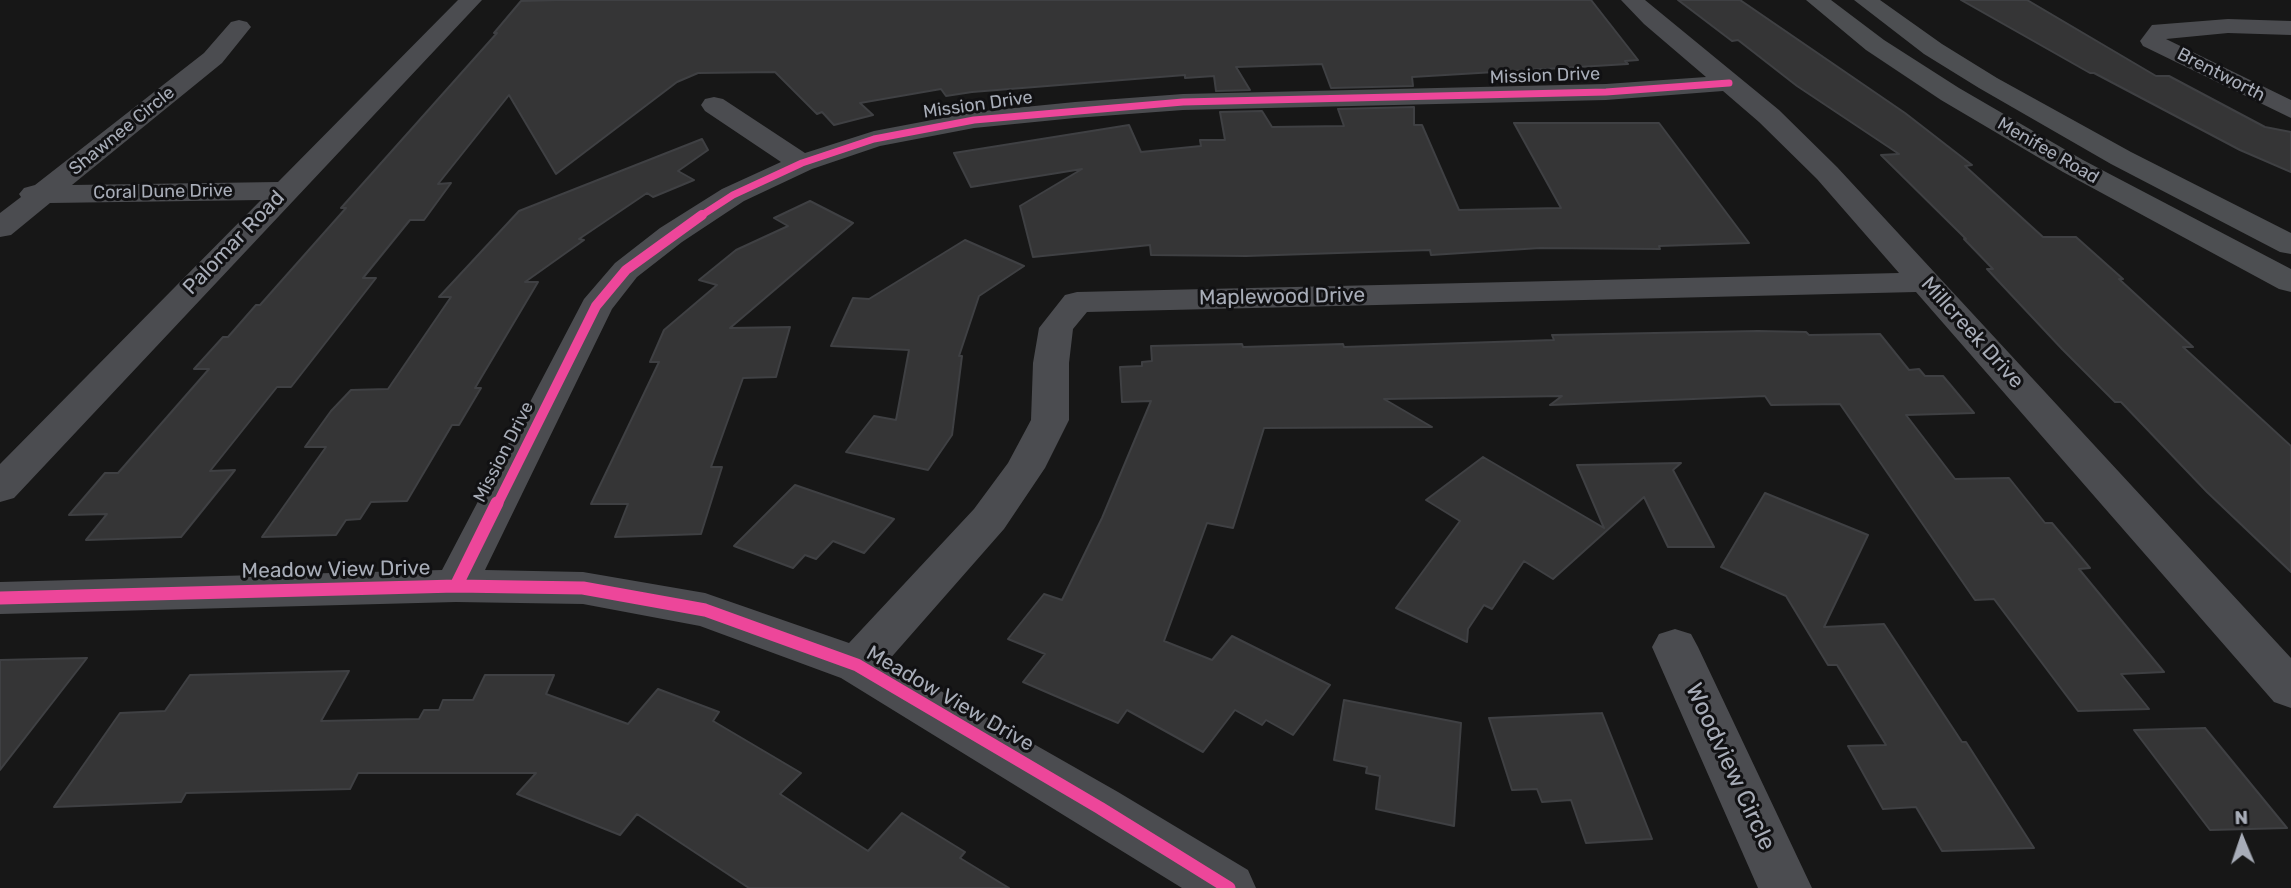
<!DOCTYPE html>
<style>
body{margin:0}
#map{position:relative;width:2291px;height:888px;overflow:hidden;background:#171717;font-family:Rubik,sans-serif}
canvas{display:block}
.north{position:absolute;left:2207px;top:804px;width:70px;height:70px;-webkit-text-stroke:5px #111113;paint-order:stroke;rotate:358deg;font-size:19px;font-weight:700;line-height:28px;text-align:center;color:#a8adb8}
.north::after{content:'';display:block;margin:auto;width:24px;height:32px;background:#a8adb8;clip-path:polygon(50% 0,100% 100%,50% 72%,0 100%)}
</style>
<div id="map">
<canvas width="2291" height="888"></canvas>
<div class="north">N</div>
</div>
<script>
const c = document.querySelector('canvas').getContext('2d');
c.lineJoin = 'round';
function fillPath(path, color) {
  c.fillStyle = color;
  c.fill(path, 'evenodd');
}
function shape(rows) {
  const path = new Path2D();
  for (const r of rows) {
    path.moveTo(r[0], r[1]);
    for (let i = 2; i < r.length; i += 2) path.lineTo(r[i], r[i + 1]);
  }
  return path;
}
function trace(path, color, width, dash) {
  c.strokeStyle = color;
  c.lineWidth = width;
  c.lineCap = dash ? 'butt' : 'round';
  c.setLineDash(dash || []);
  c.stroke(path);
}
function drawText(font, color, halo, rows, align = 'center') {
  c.font = font + ' Rubik,sans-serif';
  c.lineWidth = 6;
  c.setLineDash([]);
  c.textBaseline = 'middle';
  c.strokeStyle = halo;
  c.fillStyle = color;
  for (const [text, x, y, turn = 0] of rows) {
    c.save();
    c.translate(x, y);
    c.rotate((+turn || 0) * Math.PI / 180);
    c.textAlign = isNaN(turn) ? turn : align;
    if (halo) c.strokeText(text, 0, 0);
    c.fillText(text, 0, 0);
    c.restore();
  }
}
const building = shape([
 [558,0,1591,0,1638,60,1625,61,1628,64,1412,77,1413,86,1331,88,1322,64,1236,67,1250,90,1216,91,1214,76,1185,78,1185,75,972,92,946,96,941,89,860,103,873,115,834,125,822,112,817,114,775,72,698,73,677,82,556,174,509,95,438,184,451,183,424,220,410,220,363,278,376,278,291,387,277,387,210,471,235,470,181,537,86,540,107,514,69,515,105,473,118,473,209,369,194,369,223,337,228,337,256,305,260,305,346,208,341,208,497,33,494,33,521,1,558,0],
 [1678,0,1740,0,1905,113,1972,165,1965,166,2043,237,2076,237,2123,279,2119,279,2193,347,2183,347,2291,446,2291,572,2207,492,2121,402,2115,402,2062,349,1987,269,1993,269,1964,239,1966,239,1881,155,1899,154,1797,86,1738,40,1732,41,1678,0],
 [1961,0,2027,0,2156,76,2169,76,2265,127,2291,132,2291,172,2240,150,2094,73,2090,73,1961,0],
 [1414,107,1414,125,1422,125,1459,210,1561,208,1514,123,1659,123,1749,243,1659,246,1660,249,1540,248,1431,255,1430,250,1246,256,1151,255,1150,245,1033,257,1020,206,1082,169,971,187,954,153,1129,125,1141,152,1201,146,1200,140,1225,140,1220,112,1262,111,1272,127,1344,126,1338,109,1414,107],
 [702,139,708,150,678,171,694,180,653,197,647,193,579,239,584,240,525,282,538,282,475,388,481,388,459,425,452,425,407,501,371,502,360,519,346,520,336,535,262,537,326,447,305,447,331,411,351,390,388,389,451,297,439,297,519,211,702,139],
 [810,201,853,223,730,328,790,327,776,377,743,378,711,467,722,467,701,534,615,537,628,504,591,504,659,362,650,362,664,330,717,285,699,280,736,250,788,226,774,218,810,201],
 [965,240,1024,266,979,296,959,356,962,356,952,435,928,470,846,452,874,416,896,420,909,350,831,346,853,298,869,299,965,240],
 [1758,331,1806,332,1809,335,1880,334,1909,370,1919,369,1925,376,1943,376,1974,413,1906,415,1955,479,2009,478,2045,523,2052,523,2090,568,2079,569,2164,672,2121,674,2149,709,2078,711,1994,599,1975,600,1840,404,1771,405,1765,396,1550,405,1562,396,1384,399,1432,427,1264,428,1233,528,1207,523,1164,641,1212,660,1232,636,1330,685,1293,735,1266,720,1262,725,1235,710,1203,752,1127,710,1118,723,1023,682,1045,654,1008,639,1044,594,1062,600,1102,518,1151,401,1122,402,1120,367,1142,366,1142,362,1152,361,1151,346,1242,344,1243,347,1343,344,1344,347,1554,340,1552,335,1758,331],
 [1483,457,1604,528,1577,465,1681,463,1673,470,1714,547,1668,547,1644,497,1553,579,1524,561,1492,609,1484,605,1468,629,1467,642,1396,608,1460,521,1426,500,1483,457],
 [795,485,894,519,864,553,833,541,816,559,805,555,793,568,734,546,795,485],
 [1765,493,1868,535,1824,627,1884,624,1962,742,1966,742,2034,848,1942,851,1916,807,1883,809,1848,746,1886,745,1837,665,1828,665,1786,596,1721,567,1765,493],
 [87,658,0,770,0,660,87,658],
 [349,671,321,721,419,719,424,710,439,710,443,700,473,700,485,675,554,675,546,694,628,724,658,689,719,712,713,721,801,773,780,794,868,851,902,813,965,852,960,858,1009,888,749,888,637,814,620,835,517,794,536,773,358,773,350,789,186,793,181,802,54,807,120,713,165,711,190,675,349,671],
 [1344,700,1461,723,1454,826,1376,809,1380,776,1366,773,1367,767,1334,760,1344,700],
 [1602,713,1652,839,1586,843,1571,800,1542,802,1537,789,1512,790,1489,718,1602,713],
 [2205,728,2287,828,2210,830,2134,730,2205,728]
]);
const minor = shape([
 [458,0,482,0,14,498,0,502,0,464,261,200,50,203,11,235,0,237,0,213,21,197,19,194,24,188,35,185,204,53,231,22,239,20,247,22,251,27,222,63,72,185,278,182,458,0],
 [1621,0,1645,0,1779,110,1837,167,2291,658,2291,708,2274,702,1916,292,1087,312,1073,329,1069,363,1069,420,1045,468,1004,529,888,661,1118,792,1248,870,1256,888,1182,888,841,678,700,626,583,604,456,602,0,614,0,582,442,570,584,299,615,263,660,228,722,189,781,162,705,111,701,105,705,99,714,97,723,99,805,153,874,131,974,112,1075,102,1183,94,1606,84,1706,77,1644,24,1621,0],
 [1723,91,1759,122,1817,179,1899,273,1077,292,1065,295,1039,328,1033,363,1031,420,1008,463,974,509,849,643,705,593,583,572,485,570,612,309,637,277,682,242,744,201,812,169,880,146,974,128,1075,118,1183,110,1606,100,1723,91],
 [2228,19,2291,21,2291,35,2228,33,2166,39,2291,100,2291,118,2143,46,2140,41,2152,25,2228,19],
 [1675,629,1691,634,1698,647,1812,888,1758,888,1652,647,1659,634,1675,629]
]);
const major = shape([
 [1806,0,1831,0,1884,40,1959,88,2083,160,2291,269,2291,292,2279,289,2063,172,1941,100,1866,50,1806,0],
 [1854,0,1880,0,1942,44,1997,78,2131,152,2291,233,2291,254,2280,252,2111,164,1979,88,1924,54,1854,0]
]);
const cyclewayFar2 = shape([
 [699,217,733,195,802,163,874,139,974,120,1183,102,1606,92,1729,83]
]);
const cyclewayFar1 = shape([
 [497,505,596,306,626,270,702,215]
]);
const cycleway = shape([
 [456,586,497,503],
 [0,598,456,586,583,588,705,610,857,665,1100,808,1229,888]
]);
const farStreetnames = [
 ["Brentworth",2221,75,27],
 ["Mission Drive",1545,76,-2],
 ["Mission Drive",978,105,-8],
 ["Shawnee Circle",122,131,-39],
 ["Menifee Road",2048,151,30],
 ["Coral Dune Drive",163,192,-1],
 ["Mission Drive",504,452,-63]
];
const streetNames = [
 ["Palomar Road",234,243,-46],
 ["Maplewood Drive",1282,297,-1],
 ["Millcreek Drive",1972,333,48],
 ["Meadow View Drive",336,570,-1],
 ["Meadow View Drive",950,699,30]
];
const nearStreetnames = [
 ["Woodview Circle",1730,767,65]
];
fillPath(building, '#353536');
trace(building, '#3f4043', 2);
fillPath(minor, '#4b4c50');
fillPath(major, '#4d4f52');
trace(cyclewayFar2, '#ed469a', 7);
trace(cyclewayFar1, '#ed469a', 10);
trace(cycleway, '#ed469a', 13);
drawText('18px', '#a8adb8', '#111113', farStreetnames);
drawText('21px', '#a8adb8', '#111113', streetNames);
drawText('24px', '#a8adb8', '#111113', nearStreetnames);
</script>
